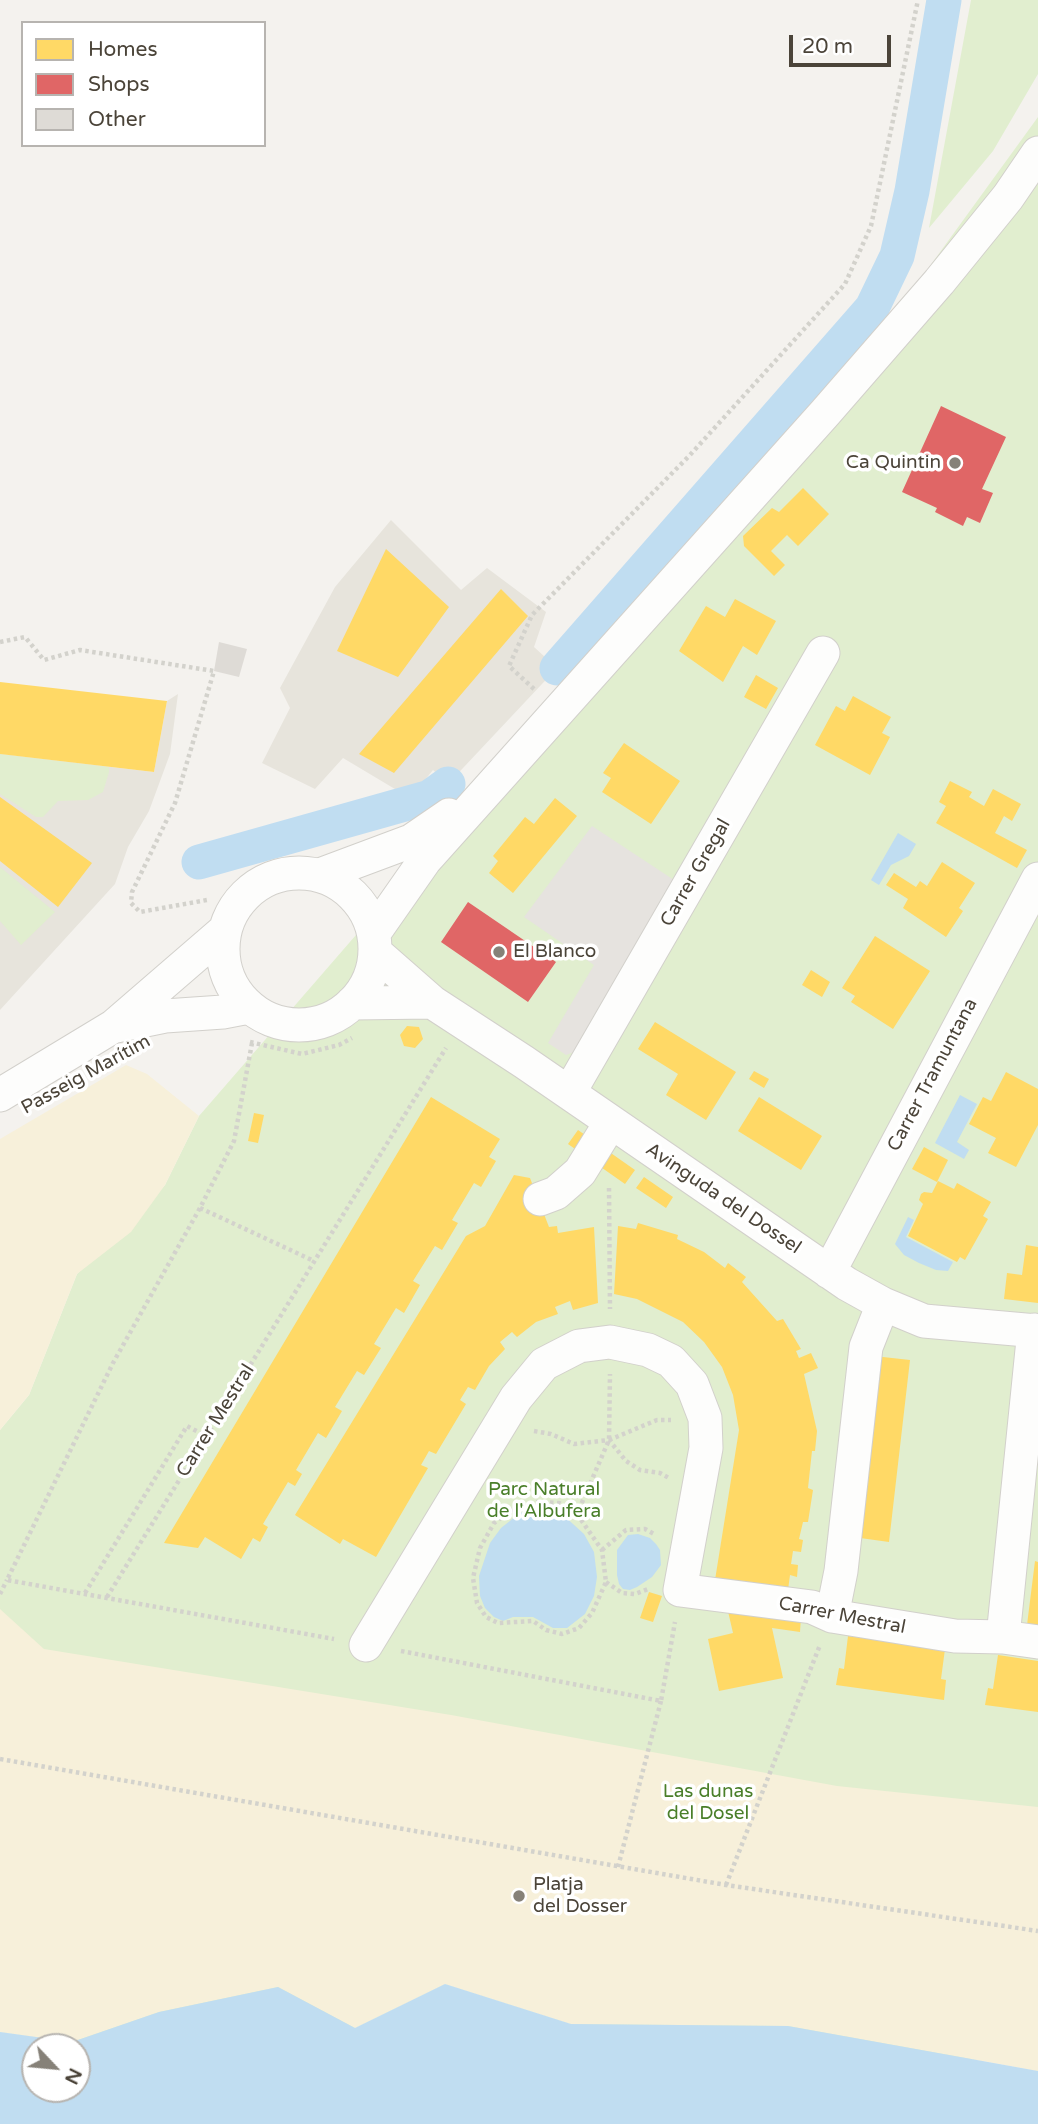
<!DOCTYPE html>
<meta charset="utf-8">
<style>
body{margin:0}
#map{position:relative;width:1038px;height:2124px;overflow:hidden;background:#f4f2ee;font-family:"Varela Round",sans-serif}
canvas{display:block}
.legend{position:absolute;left:21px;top:21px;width:245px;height:126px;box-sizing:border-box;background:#fff;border:2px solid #b7b4b0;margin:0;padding:9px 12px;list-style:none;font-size:21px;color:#4b4439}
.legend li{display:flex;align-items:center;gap:14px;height:35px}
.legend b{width:35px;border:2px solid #b7b4b0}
.north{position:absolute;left:21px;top:2033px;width:70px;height:70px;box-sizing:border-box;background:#fff;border:2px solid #b7b4b0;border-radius:50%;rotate:116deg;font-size:19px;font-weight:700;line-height:28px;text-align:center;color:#4b4439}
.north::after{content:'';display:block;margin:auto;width:24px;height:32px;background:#868178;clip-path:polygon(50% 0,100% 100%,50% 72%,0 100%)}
.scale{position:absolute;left:789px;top:35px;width:102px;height:32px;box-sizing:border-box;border:4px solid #4b4439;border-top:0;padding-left:9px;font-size:21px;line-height:24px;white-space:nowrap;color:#4b4439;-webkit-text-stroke:5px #fff;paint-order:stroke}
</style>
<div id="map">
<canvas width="1038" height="2124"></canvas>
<ul class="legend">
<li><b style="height:19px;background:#ffd966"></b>Homes</li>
<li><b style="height:19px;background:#e06666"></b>Shops</li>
<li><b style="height:19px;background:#dedbd6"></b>Other</li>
</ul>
<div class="north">N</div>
<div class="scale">20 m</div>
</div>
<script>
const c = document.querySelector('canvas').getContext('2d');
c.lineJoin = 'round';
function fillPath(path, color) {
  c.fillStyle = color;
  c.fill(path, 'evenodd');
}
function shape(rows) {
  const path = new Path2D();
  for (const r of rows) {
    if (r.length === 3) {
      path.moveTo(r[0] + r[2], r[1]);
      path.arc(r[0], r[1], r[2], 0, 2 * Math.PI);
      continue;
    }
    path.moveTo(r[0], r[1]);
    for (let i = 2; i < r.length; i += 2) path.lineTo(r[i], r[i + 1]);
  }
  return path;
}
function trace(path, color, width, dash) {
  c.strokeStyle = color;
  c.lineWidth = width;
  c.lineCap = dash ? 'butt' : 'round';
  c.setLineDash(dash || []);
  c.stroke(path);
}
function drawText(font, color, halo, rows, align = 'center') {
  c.font = font + ' "Varela Round",sans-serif';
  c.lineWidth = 7;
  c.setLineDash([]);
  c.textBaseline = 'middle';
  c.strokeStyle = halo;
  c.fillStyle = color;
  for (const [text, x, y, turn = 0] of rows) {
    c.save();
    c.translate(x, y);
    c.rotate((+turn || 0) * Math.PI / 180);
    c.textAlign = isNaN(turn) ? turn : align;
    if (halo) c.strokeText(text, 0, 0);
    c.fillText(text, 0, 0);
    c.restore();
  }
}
const residential = shape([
 [391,520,461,590,487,568,546,612,534,647,557,668,448,784,433,770,410,798,343,758,315,789,262,763,290,708,280,688,335,587],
 [178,694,170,754,149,811,128,847,115,884,0,1010,0,754,154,772,167,701]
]);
const green = shape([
 [971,0,1038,0,1038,74,993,151,929,228],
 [1038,117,1038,2071,988,2061,571,2024,445,1984,355,2028,72,2042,0,2032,0,1430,29,1395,77,1274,165,1185,199,1116,898,310],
 [0,754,109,767,109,772,103,792,88,800,58,801,43,817,36,817,0,794],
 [0,867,55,912,21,945,0,921]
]);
const sand = shape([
 [126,1065,147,1074,199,1116,165,1185,131,1232,77,1274,29,1395,0,1430,0,1139],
 [0,1609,44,1649,451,1715,837,1786,1038,1807,1038,2071,788,2026,571,2024,445,1984,355,2028,278,1987,159,2012,72,2042,0,2032]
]);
const parking = shape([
 [592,826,674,880,574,1052,566,1055,548,1043,594,965,524,917]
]);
const water = shape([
 [898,833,916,844,909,856,891,865,879,885,871,880],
 [960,1095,977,1104,957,1142,969,1150,964,1159,935,1143],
 [908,1217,914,1220,906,1237,953,1262,948,1271,936,1270,919,1263,904,1255,895,1244],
 [538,1508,548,1508,562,1514,584,1534,594,1552,597,1577,594,1596,585,1614,567,1628,553,1628,533,1617,513,1617,503,1621,494,1617,485,1608,480,1596,479,1576,490,1543,501,1528,520,1513],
 [638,1534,650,1538,656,1544,660,1550,661,1565,652,1577,637,1587,630,1590,623,1589,619,1584,617,1575,617,1550,628,1535],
 [445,1984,571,2024,788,2026,1038,2071,1038,2124,0,2124,0,2032,72,2042,159,2012,278,1987,355,2028],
 [35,2047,77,2047,77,2089,35,2089]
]);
const homes = shape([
 [803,488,829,514,798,546,787,535,771,551,785,565,774,576,744,546,743,536,772,508,779,512],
 [386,549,449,607,398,677,337,651],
 [501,589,528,616,394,773,359,754],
 [735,599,776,621,757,655,743,646,723,682,679,651,706,606,725,617],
 [756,675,778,688,766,709,744,697],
 [0,682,167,701,154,772,0,754],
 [853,696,891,717,882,733,890,737,870,775,815,745,836,706,845,711],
 [624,743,680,781,651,824,602,792,611,778,603,773],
 [950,781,972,792,969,797,984,806,993,789,1021,804,1012,821,1004,816,995,833,1027,850,1017,868,936,823,946,806,939,802],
 [0,797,92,863,58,907,0,861],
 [555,798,577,816,513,893,489,873,498,861,493,856,525,817,534,824],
 [942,862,975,883,959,908,963,911,946,937,903,908,908,899,886,885,894,873,916,887,920,881,927,886],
 [875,936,930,971,893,1029,851,1002,855,996,842,988],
 [811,970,830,982,822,997,802,985],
 [655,1022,736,1072,706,1120,666,1095,678,1074,638,1049],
 [407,1026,419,1027,423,1039,415,1048,404,1046,400,1035],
 [754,1071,769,1079,764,1088,749,1079],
 [1006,1072,1038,1089,1038,1125,1016,1167,988,1153,996,1138,969,1124,983,1097,991,1101],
 [431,1097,500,1139,489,1157,496,1161,481,1187,474,1183,452,1220,458,1223,442,1250,435,1246,413,1281,420,1285,404,1313,396,1308,374,1344,381,1348,364,1375,357,1371,335,1407,342,1411,326,1438,318,1433,296,1470,302,1474,295,1486,288,1482,263,1524,268,1527,260,1542,253,1538,241,1559,205,1537,198,1548,164,1543],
 [759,1097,822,1136,801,1170,738,1131],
 [254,1113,264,1115,258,1143,248,1141],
 [578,1130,635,1170,625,1184,568,1144],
 [924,1147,948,1160,937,1182,912,1169],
 [514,1175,530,1178,549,1227,557,1226,558,1233,594,1227,598,1303,573,1310,570,1301,555,1307,558,1314,536,1322,517,1337,512,1332,500,1342,505,1349,489,1366,475,1390,468,1387,460,1400,466,1404,436,1454,429,1451,421,1465,428,1468,376,1557,343,1539,340,1544,295,1515,466,1236,485,1226],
 [644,1177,673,1197,666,1208,636,1188],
 [938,1181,954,1189,957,1183,991,1202,983,1216,988,1219,965,1260,960,1257,957,1262,908,1236,923,1204,919,1200,921,1194,924,1192,932,1193],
 [638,1223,678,1235,677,1239,704,1252,725,1268,728,1263,746,1277,742,1282,777,1321,783,1319,801,1349,796,1351,799,1358,811,1353,818,1368,804,1374,817,1431,815,1451,812,1451,808,1488,813,1490,808,1522,803,1522,799,1539,803,1540,801,1552,793,1551,791,1564,798,1565,797,1577,790,1575,788,1590,715,1580,739,1430,733,1395,722,1367,704,1342,683,1322,637,1299,614,1294,618,1226,636,1229],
 [1026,1245,1038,1247,1038,1303,1004,1299,1007,1273,1022,1275],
 [874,1356,910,1360,889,1542,853,1537],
 [1035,1561,1038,1562,1038,1626,1027,1625],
 [649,1592,662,1596,653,1622,640,1618],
 [727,1607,801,1617,800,1632,772,1628,783,1678,719,1691,708,1639,733,1633],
 [848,1636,945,1649,941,1679,946,1680,944,1700,836,1685,839,1668,844,1669],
 [998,1655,1038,1661,1038,1712,985,1705,988,1688,993,1689]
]);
const shops = shape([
 [941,406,1006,437,982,489,993,493,980,523,967,517,963,526,935,512,937,508,902,492],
 [468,902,556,962,528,1002,441,942]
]);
const canal = shape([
 [557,668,872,308,897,256,912,191,944,0],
 [199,862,430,797,448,784]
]);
const building = shape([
 [219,642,247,649,239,677,214,671]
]);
const path = shape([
 [0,642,25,637,44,660,80,650,214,671,175,803,132,892,131,903,140,912,207,900],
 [534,689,509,666,532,615,690,455,845,284,871,226,918,0],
 [226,896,249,891],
 [250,1042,302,1054,339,1045,352,1038],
 [252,1043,234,1141,200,1208,113,1363,7,1580,334,1639],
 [609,1188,610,1309],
 [200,1208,314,1261],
 [534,1431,551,1434,574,1444,609,1440,626,1461,640,1470,660,1473,669,1478],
 [609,1440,657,1420,671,1420],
 [577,1514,602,1550,606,1582,592,1613,579,1628,562,1634,546,1630,533,1621,498,1623,486,1617,477,1603,473,1578,480,1548,494,1523,514,1508,536,1502,559,1503,577,1514,609,1440,610,1374],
 [602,1550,626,1530,645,1529,656,1535],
 [606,1582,622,1593,635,1594,648,1589],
 [85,1593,187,1426,206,1436],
 [0,1594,7,1580],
 [107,1597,446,1048],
 [401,1651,661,1701,675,1622],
 [0,1759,726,1885,1038,1931],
 [618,1867,661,1701],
 [726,1885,820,1645]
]);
const minor = shape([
 [299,949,76],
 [320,875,411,841,449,815],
 [374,933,425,860,825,413,939,282,1008,197,1038,153],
 [375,952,432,1002,524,1062,847,1284,883,1304,924,1321,1038,1331],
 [352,1003,432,1002],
 [116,1026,165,1016,223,1012,249,1007],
 [569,1093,823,653],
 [0,1095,114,1026,224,931],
 [540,1199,556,1193,580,1172,611,1122],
 [829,1272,1038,879],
 [832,1616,841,1571,866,1347,883,1304],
 [1003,1637,1034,1330],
 [366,1645,516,1398,544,1364,579,1346,610,1342,648,1350,671,1361,692,1384,705,1418,706,1448,680,1590,812,1607,832,1616,955,1636,1003,1637,1038,1642]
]);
const markers = [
 [955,463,7,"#868178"],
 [499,952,7,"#868178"],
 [519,1896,7,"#868178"]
];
const poiNames = [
 ["Ca Quintin",941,463,"right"],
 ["El Blanco",513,952],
 ["Platja",533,1885],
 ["del Dosser",533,1907]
];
const streetNames = [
 ["Carrer Gregal",696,873,-60],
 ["Passeig Marítim",86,1075,-29],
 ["Carrer Tramuntana",933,1075,-62],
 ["Avinguda del Dossel",723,1199,34],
 ["Carrer Mestral",216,1421,-58],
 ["Carrer Mestral",842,1616,11]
];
const parkNames = [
 ["Parc Natural",544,1490],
 ["de l'Albufera",544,1512],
 ["Las dunas",708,1792],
 ["del Dosel",708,1814]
];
fillPath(residential, '#e7e4dc');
fillPath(green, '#e1eecf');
fillPath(sand, '#f7f0da');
fillPath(parking, '#e6e3df');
fillPath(water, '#c0ddf1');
fillPath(homes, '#ffd966');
fillPath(shops, '#e06666');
trace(canal, '#c0ddf1', 35);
fillPath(building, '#dedbd6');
trace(minor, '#d2d0cb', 35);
trace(path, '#d3d2cc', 4.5, [3.5, 3.5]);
trace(minor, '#fdfdfc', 33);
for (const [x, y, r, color] of markers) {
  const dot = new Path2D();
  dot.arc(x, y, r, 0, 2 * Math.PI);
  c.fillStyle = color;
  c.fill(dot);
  trace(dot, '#fff', 2.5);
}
drawText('19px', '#4b4439', '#fff', poiNames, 'left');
drawText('19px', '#4b4439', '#fff', streetNames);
drawText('19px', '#4a7f2a', '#fff', parkNames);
</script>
